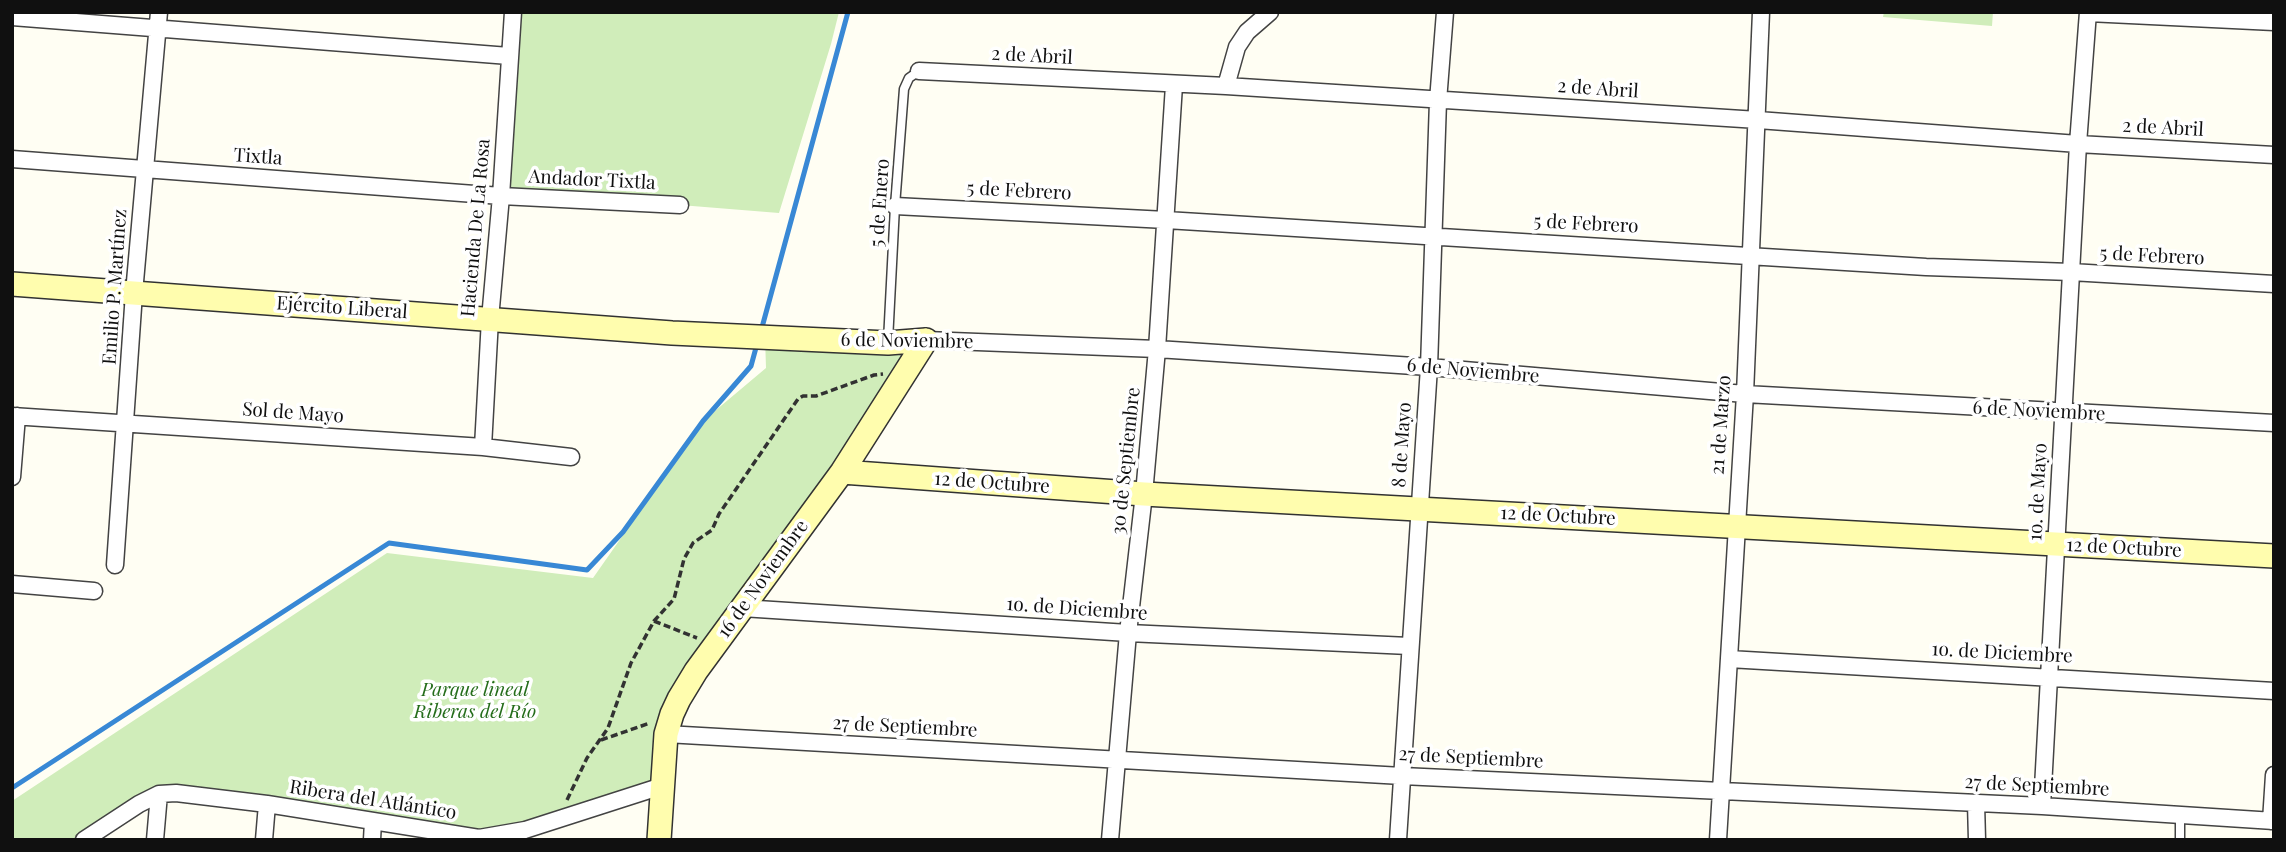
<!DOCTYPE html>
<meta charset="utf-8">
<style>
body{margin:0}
#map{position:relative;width:2286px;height:852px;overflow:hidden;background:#fffef3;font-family:"Playfair Display",serif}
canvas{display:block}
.frame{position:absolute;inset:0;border:14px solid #101010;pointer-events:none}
</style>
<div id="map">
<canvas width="2286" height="852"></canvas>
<div class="frame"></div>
</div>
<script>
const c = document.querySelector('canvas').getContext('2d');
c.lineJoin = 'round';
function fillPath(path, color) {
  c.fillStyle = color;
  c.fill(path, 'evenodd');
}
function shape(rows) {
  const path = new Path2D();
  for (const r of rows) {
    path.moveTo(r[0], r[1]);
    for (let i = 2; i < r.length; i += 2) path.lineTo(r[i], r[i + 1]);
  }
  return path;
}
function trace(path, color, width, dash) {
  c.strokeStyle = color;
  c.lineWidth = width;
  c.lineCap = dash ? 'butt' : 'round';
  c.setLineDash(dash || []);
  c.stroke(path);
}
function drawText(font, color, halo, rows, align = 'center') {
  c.font = font + ' "Playfair Display",serif';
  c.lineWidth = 7;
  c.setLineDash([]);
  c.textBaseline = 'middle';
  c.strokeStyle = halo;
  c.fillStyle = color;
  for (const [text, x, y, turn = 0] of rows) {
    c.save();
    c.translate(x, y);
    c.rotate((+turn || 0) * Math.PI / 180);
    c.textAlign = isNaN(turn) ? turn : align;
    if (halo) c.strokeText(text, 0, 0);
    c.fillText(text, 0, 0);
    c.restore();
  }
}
const green = shape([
 [513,12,839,12,831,44,779,213,680,205,501,196],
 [1884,12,1993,12,1992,26,1883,17],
 [765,337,926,340,696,671,662,786,498,837,176,793,84,840,12,840,12,801,387,553,593,578,703,421,766,368]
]);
const stream = shape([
 [761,331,848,12],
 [12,788,389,543,587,570,623,532,703,421,751,366,757,344]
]);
const path = shape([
 [654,621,697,638],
 [601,740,650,723],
 [567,800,587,758,608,728,631,663,654,621,674,599,684,559,693,543,712,530,719,514,798,399,803,396,816,396,874,375,883,374]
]);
const lane = shape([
 [888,341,895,206,904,89,909,78,919,71],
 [2180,815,2180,840]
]);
const street = shape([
 [2088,13,2274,22],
 [12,17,509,56],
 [919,71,1226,86,1758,120,2078,144,2274,155],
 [1226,86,1237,47,1247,32,1270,12],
 [12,159,501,196,680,205],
 [895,206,1166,220,1926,267,2071,272,2274,284],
 [926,340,1157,349,1429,367,1745,394,2274,423],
 [12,416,483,447,571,457],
 [483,447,490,319,501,196,513,12],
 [12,477,17,416],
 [115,565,134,293,159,12],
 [12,584,94,591],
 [742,608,1128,633,1409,646],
 [1729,659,2274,691],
 [666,734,1402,776,2042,806,2274,821],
 [1976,803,1977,840],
 [2042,806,2078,144,2088,12],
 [2271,821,2274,775],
 [84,840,139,804,159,794,176,793,267,804,479,838,525,830,662,786],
 [155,840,159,794],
 [264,840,267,804],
 [372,840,373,821],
 [1110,840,1128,633,1144,494,1157,349,1174,85],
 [1398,840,1429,367,1438,101,1445,12],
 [1718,840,1745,394,1761,12]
]);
const secondary = shape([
 [12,284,672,333,888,343,926,340],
 [842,472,1144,494,2274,556],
 [659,840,666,734,672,714,679,699,696,671,842,472,926,340]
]);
const streetNames = [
 ["2 de Abril",1032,56,3],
 ["2 de Abril",1598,89,4],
 ["2 de Abril",2163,128,3],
 ["Tixtla",258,157,4],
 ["Andador Tixtla",592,180,3],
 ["5 de Febrero",1019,191,3],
 ["5 de Enero",880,203,-86],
 ["5 de Febrero",1586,224,3],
 ["Hacienda De La Rosa",476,228,-85],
 ["5 de Febrero",2152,256,3],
 ["Emilio P. Martínez",115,287,-86],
 ["Ejército Liberal",342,308,4],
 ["6 de Noviembre",907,341,1],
 ["6 de Noviembre",1473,371,5],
 ["6 de Noviembre",2039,411,3],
 ["Sol de Mayo",293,413,4],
 ["21 de Marzo",1721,425,-86],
 ["8 de Mayo",1402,445,-86],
 ["30 de Septiembre",1126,461,-84],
 ["12 de Octubre",992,483,4],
 ["1o. de Mayo",2038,492,-87],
 ["12 de Octubre",1558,516,3],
 ["12 de Octubre",2124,548,3],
 ["16 de Noviembre",763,579,-54],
 ["1o. de Diciembre",1077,609,4],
 ["1o. de Diciembre",2002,653,3],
 ["27 de Septiembre",905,727,3],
 ["27 de Septiembre",1471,758,3],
 ["27 de Septiembre",2037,786,3],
 ["Ribera del Atlántico",373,800,9]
];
const parkNames = [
 ["Parque lineal",475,690],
 ["Riberas del Río",475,712]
];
fillPath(green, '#d0edba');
trace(stream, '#3888d5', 5);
trace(lane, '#434343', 11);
trace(street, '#434343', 19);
trace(secondary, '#323232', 26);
trace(path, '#323232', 3.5, [7, 3.5]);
trace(lane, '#fff', 8);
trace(street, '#fff', 16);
trace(secondary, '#fffdae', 23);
drawText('19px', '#101010', '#fff', streetNames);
drawText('italic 19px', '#256d1b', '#fff', parkNames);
</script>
